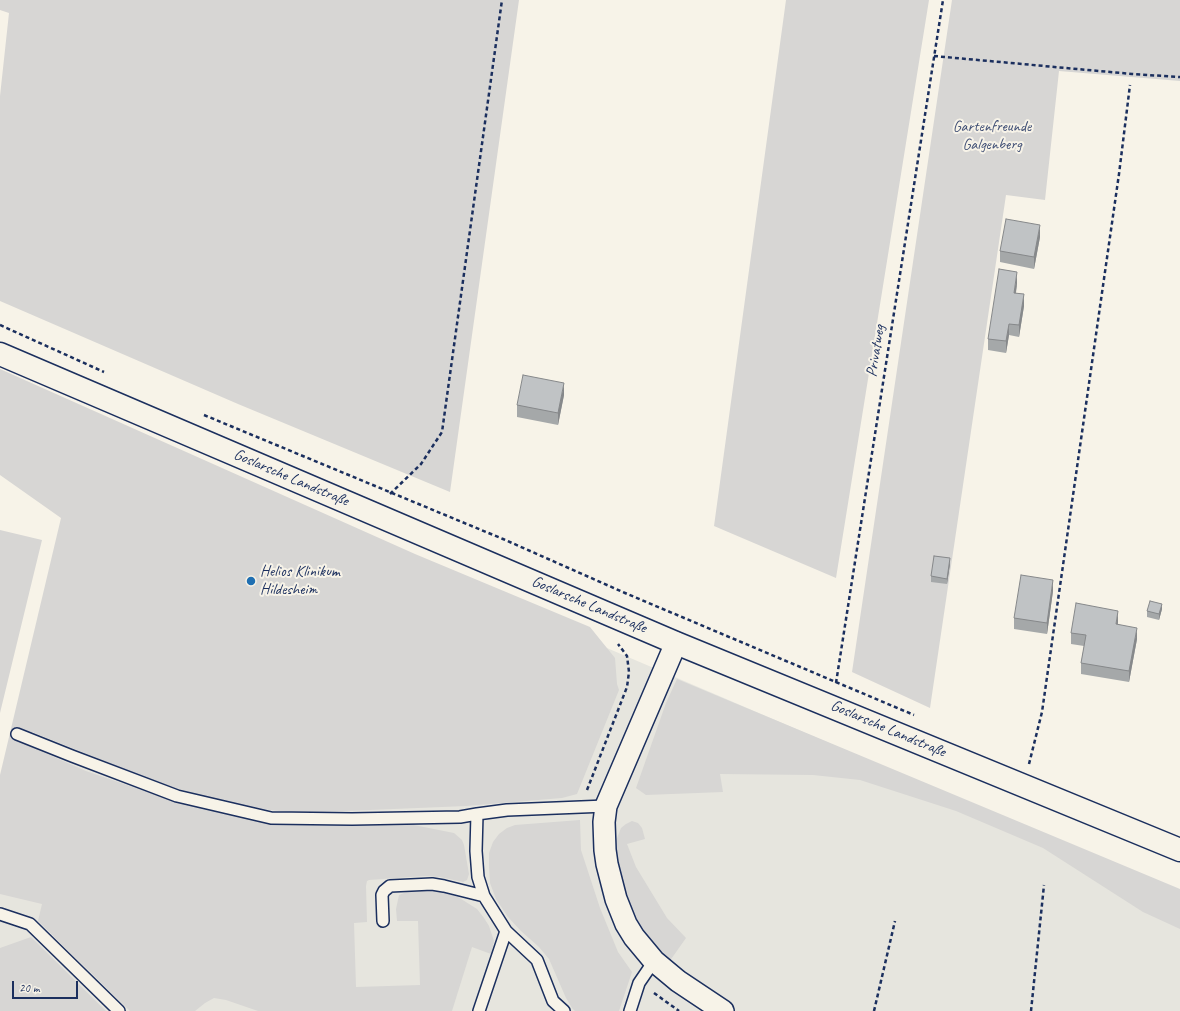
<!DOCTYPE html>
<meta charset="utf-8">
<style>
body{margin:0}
#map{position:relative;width:1180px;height:1011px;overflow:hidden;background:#f7f3e8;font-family:Caveat,sans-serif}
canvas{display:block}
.scale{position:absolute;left:12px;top:981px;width:66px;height:18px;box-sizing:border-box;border:2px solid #1b2f5e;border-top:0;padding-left:5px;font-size:12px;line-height:14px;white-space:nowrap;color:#1b2f5e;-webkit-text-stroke:3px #f7f3e8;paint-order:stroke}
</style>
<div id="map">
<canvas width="1180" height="1011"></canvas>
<div class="scale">20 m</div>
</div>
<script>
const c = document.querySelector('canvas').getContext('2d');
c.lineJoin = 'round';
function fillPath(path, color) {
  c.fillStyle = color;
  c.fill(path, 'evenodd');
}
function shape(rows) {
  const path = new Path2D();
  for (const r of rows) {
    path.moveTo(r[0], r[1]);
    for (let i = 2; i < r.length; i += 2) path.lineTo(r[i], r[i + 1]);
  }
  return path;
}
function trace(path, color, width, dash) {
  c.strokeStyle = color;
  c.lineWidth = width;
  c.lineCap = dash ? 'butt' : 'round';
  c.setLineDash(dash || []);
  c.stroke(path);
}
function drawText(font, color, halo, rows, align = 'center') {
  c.font = font + ' Caveat,sans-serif';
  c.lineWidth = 4;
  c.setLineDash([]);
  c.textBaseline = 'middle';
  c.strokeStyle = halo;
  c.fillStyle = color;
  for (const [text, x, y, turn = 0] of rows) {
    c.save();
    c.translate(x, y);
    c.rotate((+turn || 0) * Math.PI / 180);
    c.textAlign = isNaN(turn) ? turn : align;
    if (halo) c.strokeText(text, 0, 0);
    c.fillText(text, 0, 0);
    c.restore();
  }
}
const built = shape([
 [90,427,1180,893,1180,1011,0,1011,0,807]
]);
const green = shape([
 [0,0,519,0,450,492,238,404,0,301,0,96,9,13,0,10],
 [786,0,929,0,836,578,714,526],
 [952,0,1180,0,1180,81,1059,71,1045,200,1006,195,930,708,852,672],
 [0,369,415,554,590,627,615,658,617,684,619,690,577,794,562,798,466,806,298,813,252,808,212,799,157,782,32,732,29,746,86,771,159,796,221,813,273,825,409,824,454,833,462,840,464,845,469,874,467,880,463,882,440,877,425,876,369,880,367,881,366,886,367,922,354,923,356,987,420,985,418,921,397,921,396,909,399,895,409,891,426,890,439,891,458,897,477,909,484,918,489,926,494,941,493,946,491,954,472,947,452,1011,258,1011,226,1000,214,998,205,1003,195,1011,130,1011,38,921,42,904,0,894,0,775,61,518,0,475],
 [0,530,42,540,0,713],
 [677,679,1180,889,1180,929,1143,912,1043,848,956,811,860,780,813,775,720,774,723,792,646,795,636,788,666,703],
 [580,820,581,850,600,908,618,952,632,972,619,1011,575,1011,572,1008,566,998,549,959,539,947,521,931,508,917,496,899,490,883,489,866,489,853,493,842,499,834,507,828,515,825],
 [632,821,638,823,642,828,645,839,627,844,636,867,667,918,686,938,669,962,652,945,634,921,624,897,614,846,621,828,626,824],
 [31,937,106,1011,0,1011,0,948]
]);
const path = shape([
 [934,56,1132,74,1180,77],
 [0,325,104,372],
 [204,415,503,539,625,593,914,715],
 [390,494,421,464,442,432,502,0],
 [836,683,943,0],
 [1029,764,1042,712,1119,174,1130,85],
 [587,790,627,687,629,672,627,656,618,644],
 [654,993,679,1011],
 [874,1011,895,921],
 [1031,1011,1044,885]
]);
const service = shape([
 [17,734,72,756,177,796,271,818,352,819,460,817,477,814],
 [0,914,30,924,119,1011],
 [383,921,382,895,384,891,390,886,432,884,444,886,484,896],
 [479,1011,506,931],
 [564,1011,553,1001,537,960,506,931,484,896,478,877,476,851,477,814,507,810,606,806],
 [630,1011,639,983,654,961]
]);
const minor = shape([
 [676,643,606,806,604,822,605,850,607,864,616,899,626,924,634,937,654,961,678,981,723,1011]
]);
const primary = shape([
 [0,354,676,643,1180,850]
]);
const wall = shape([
 [1040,237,1034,269,1000,262,1000,251],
 [1017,284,1016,293,1024,306,1019,337,1009,335,1006,353,988,350,988,339],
 [564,395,558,425,517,417,517,405],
 [950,564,947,584,931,582,931,576],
 [1053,591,1047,634,1014,629,1014,618],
 [1162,609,1159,620,1147,617,1147,611],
 [1118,622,1118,624,1137,639,1129,682,1081,674,1081,663,1084,646,1071,644,1071,633]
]);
const shadedWall = shape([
 [1040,225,1040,237,1034,269,1034,257],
 [1017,272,1017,284,1014,304,1014,293],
 [1024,294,1024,306,1019,337,1019,325],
 [1009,324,1009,335,1006,353,1006,341],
 [564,383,564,395,558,425,558,413],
 [950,558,950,564,947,584,947,579],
 [1053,580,1053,591,1047,634,1047,623],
 [1162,604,1162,609,1159,620,1159,614],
 [1118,611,1118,622,1116,635,1116,624],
 [1137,628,1137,639,1129,682,1129,671]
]);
const building = shape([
 [1006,219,1040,225,1034,257,1000,251,1006,219],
 [999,269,1017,272,1014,293,1024,294,1019,325,1009,324,1006,341,988,339,999,269],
 [523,375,564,383,558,413,517,405,523,375],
 [934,556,950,558,947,579,931,576,934,556],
 [1021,575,1053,580,1047,623,1014,618,1021,575],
 [1150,601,1162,604,1159,614,1147,611,1150,601],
 [1076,603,1118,611,1116,624,1137,628,1129,671,1081,663,1086,635,1071,633,1076,603]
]);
const markers = [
 [251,581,5,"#1f6fb2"]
];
const parkNames = [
 ["Gartenfreunde",992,127],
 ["Galgenberg",992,145]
];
const streetNames = [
 ["Privatweg",876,351,-81],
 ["Goslarsche Landstraße",291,478,23],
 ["Goslarsche Landstraße",589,605,23],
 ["Goslarsche Landstraße",888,729,23]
];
const poiNames = [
 ["Helios Klinikum",260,572],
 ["Hildesheim",260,590]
];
fillPath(built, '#e6e5de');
fillPath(green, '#d7d6d4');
trace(service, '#1b2f5e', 14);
trace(minor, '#1b2f5e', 24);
trace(primary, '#1b2f5e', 25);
trace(path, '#1b2f5e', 2.5, [4, 3]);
trace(service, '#f7f3e8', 11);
trace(minor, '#f7f3e8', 21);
trace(primary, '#f7f3e8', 22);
fillPath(wall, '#a5a8a9');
fillPath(shadedWall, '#86888a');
fillPath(building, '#c0c3c5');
trace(building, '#86888a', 1);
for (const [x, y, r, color] of markers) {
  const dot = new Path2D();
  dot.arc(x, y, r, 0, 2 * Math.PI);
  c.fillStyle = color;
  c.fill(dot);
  trace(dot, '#f7f3e8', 1.5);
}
drawText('16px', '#415076', '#f7f3e8', parkNames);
drawText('16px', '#1b2f5e', '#f7f3e8', streetNames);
drawText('16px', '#1b2f5e', '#f7f3e8', poiNames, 'left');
</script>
